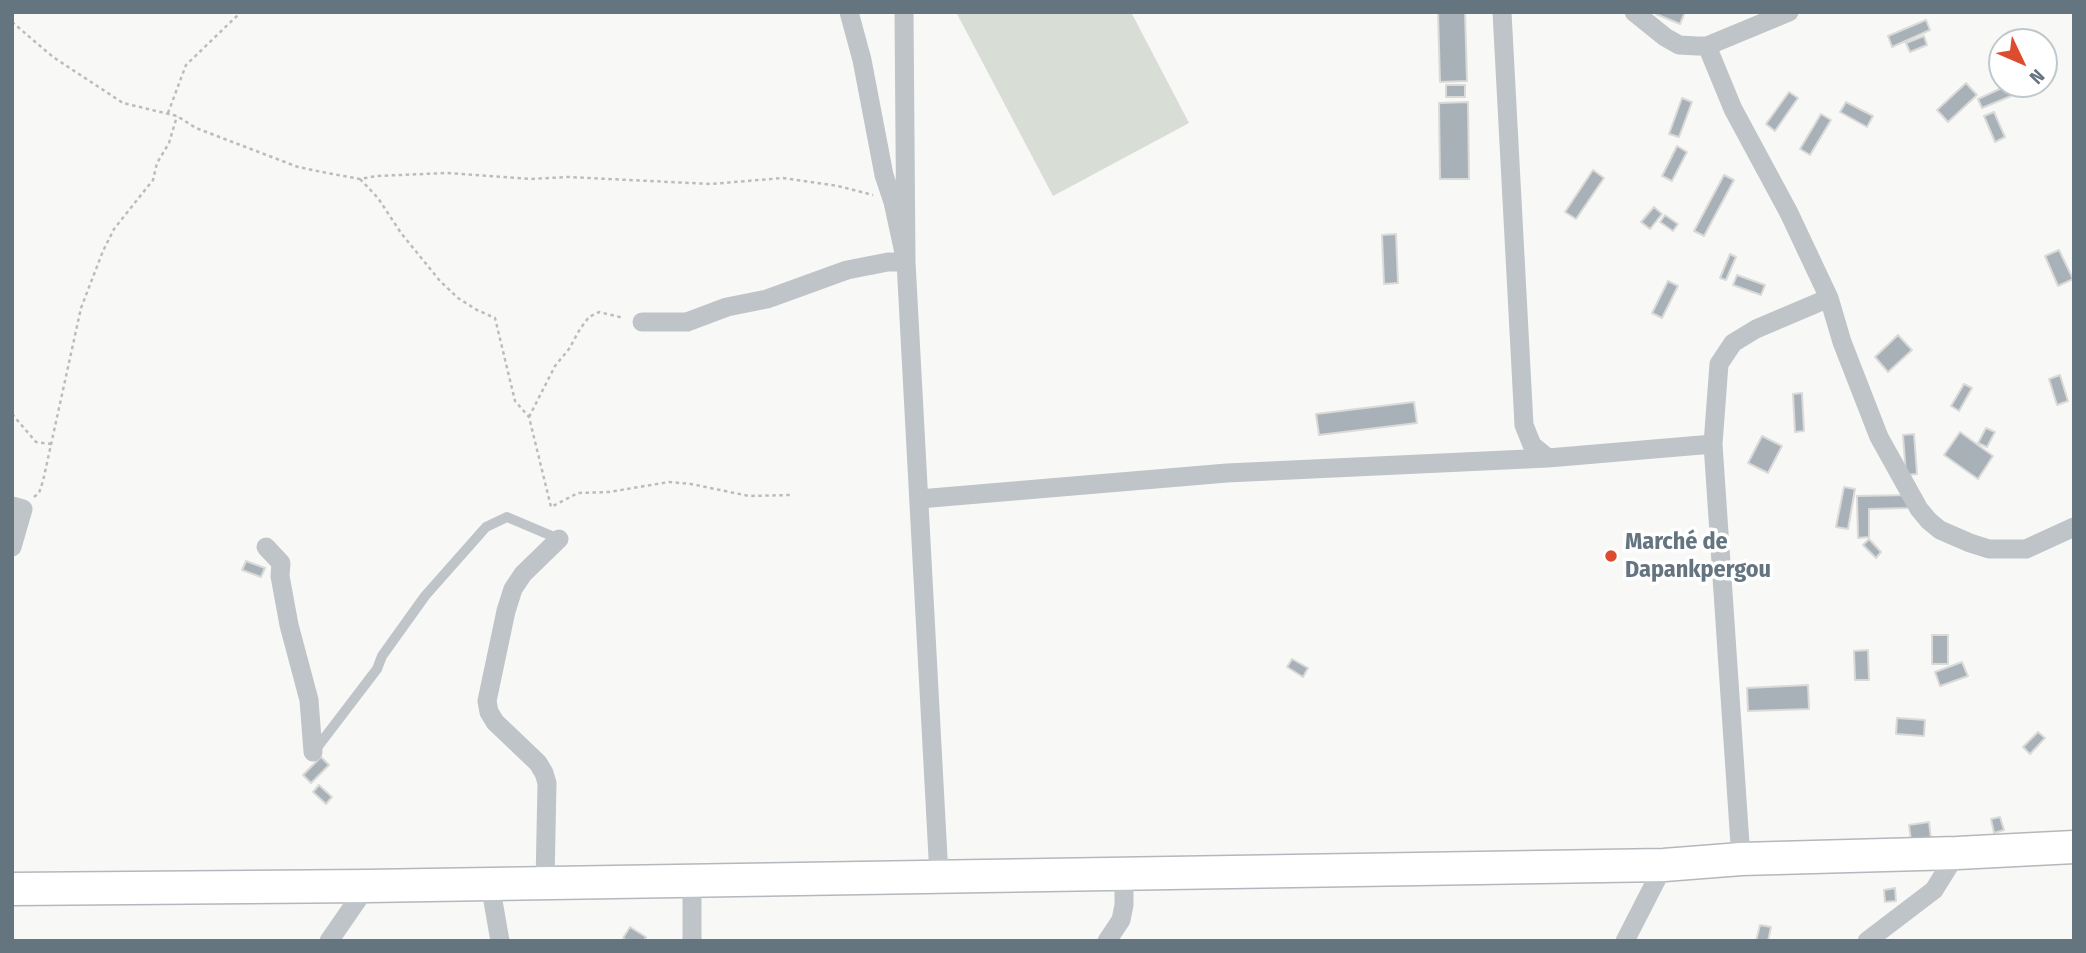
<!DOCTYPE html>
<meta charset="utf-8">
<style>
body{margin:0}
#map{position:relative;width:2086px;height:953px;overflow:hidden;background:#f8f8f6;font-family:"Fira Sans Condensed",sans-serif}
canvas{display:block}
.frame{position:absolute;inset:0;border:14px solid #647580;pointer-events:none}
.north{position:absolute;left:1988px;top:28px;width:70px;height:70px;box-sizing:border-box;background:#fff;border:2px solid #c1c8cc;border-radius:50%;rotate:134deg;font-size:19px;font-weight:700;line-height:28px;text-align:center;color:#647580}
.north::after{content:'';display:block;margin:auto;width:24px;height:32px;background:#de4c2f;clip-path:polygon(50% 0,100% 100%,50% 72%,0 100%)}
</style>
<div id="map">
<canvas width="2086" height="953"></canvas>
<div class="frame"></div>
<div class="north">N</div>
</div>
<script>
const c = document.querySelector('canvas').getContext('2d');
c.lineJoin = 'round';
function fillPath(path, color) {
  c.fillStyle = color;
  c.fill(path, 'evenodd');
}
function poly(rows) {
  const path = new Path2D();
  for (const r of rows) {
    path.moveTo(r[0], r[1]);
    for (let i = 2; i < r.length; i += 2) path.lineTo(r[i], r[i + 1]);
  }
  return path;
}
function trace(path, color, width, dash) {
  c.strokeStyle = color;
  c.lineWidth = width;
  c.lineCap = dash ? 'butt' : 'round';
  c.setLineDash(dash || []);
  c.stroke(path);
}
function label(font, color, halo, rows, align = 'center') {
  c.font = font + ' "Fira Sans Condensed",sans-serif';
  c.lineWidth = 7;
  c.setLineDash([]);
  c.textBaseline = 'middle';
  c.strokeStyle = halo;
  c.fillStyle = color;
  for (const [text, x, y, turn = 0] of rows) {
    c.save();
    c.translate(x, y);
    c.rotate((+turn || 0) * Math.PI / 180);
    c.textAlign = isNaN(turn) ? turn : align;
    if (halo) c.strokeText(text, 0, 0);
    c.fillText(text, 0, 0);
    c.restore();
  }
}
fillPath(poly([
 [956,12,1131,12,1189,123,1053,196]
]), '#d8ddd5');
const building = poly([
 [1438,12,1465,12,1467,81,1440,82,1438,12],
 [1656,12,1685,12,1680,24,1656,14,1656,12],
 [1926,20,1930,30,1892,47,1888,36,1926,20],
 [1924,36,1927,45,1910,52,1906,43,1924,36],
 [1966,83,1977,95,1948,122,1937,110,1966,83],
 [1446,85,1465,85,1465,97,1446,97,1446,85],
 [2006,86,2011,96,1982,108,1978,99,2006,86],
 [1789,92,1798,98,1775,131,1766,124,1789,92],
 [1682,98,1692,102,1679,137,1669,134,1682,98],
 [1468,102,1469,179,1440,179,1439,103,1468,102],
 [1846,102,1873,116,1867,127,1840,112,1846,102],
 [1994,112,2005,137,1995,142,1984,116,1994,112],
 [1821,114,1831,120,1810,155,1800,149,1821,114],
 [1677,146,1687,152,1672,181,1662,176,1677,146],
 [1593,170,1604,178,1576,219,1565,212,1593,170],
 [1724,175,1734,180,1704,236,1694,231,1724,175],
 [1654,207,1662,214,1650,229,1641,222,1654,207],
 [1665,215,1678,224,1673,231,1660,222,1665,215],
 [1396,234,1398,283,1384,284,1382,235,1396,234],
 [2059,250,2073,279,2058,286,2045,256,2059,250],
 [1730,254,1736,257,1726,280,1720,278,1730,254],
 [1737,275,1765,285,1761,295,1733,285,1737,275],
 [1668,281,1678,286,1662,318,1652,313,1668,281],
 [1898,335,1912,350,1888,372,1875,357,1898,335],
 [2060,375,2068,401,2057,405,2049,379,2060,375],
 [1964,384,1972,388,1959,411,1951,406,1964,384],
 [1802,393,1804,431,1795,432,1793,394,1802,393],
 [1414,402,1417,423,1319,435,1316,414,1414,402],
 [1986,428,1995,432,1987,447,1978,443,1986,428],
 [1960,432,1993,456,1978,479,1944,455,1960,432],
 [1914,434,1917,474,1906,475,1903,435,1914,434],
 [1762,436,1782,446,1768,473,1748,463,1762,436],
 [1844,487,1855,489,1848,529,1836,527,1844,487],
 [1909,495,1909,508,1869,509,1869,537,1858,538,1857,496,1909,495],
 [1869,539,1881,552,1876,558,1863,545,1869,539],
 [246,561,265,568,261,577,242,570,246,561],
 [1932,635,1948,635,1948,664,1932,664,1932,635],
 [1868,650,1869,680,1855,680,1854,651,1868,650],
 [1292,659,1308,668,1303,677,1287,667,1292,659],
 [1962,662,1968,676,1940,686,1935,672,1962,662],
 [1808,685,1809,709,1748,711,1747,688,1808,685],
 [1897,718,1925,720,1924,736,1896,734,1897,718],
 [2038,732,2045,738,2030,754,2023,747,2038,732],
 [321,757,329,765,311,783,303,775,321,757],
 [319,785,332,797,326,804,313,792,319,785],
 [2000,817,2004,830,1994,833,1991,819,2000,817],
 [1929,822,1931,839,1911,841,1909,825,1929,822],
 [1895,888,1896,901,1885,902,1884,890,1895,888],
 [1760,925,1771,927,1768,941,1756,941,1760,925],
 [630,927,646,937,644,941,627,941,623,938,630,927]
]);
fillPath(building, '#a8b1b7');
trace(building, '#dadad8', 2);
const primary = poly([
 [12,889,367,886,1664,865,1741,859,1957,853,2074,847]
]);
trace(primary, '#b3b8bc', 35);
trace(poly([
 [12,22,53,57,123,103,177,116,196,128,222,138,298,167,327,173,360,179,377,176,446,173,530,179,568,177,711,184,783,178,838,186,873,195],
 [168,113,186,65,241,12],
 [360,179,378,198,401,233,440,281,458,298,477,310,495,318,515,401,529,417,551,507,578,493,609,492,669,482,691,484,749,496,790,495],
 [12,414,36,442,51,444],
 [529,417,555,366,569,349,580,329,589,317,599,312,624,318],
 [34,497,39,493,43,481,81,308,103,251,114,229,153,180,157,163,169,143,177,116]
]), '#babdc0', 2.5, [3.5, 3.5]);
trace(poly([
 [316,749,377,669,382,656,425,596,486,527,507,517,559,539]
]), '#bfc4c8', 10);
trace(poly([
 [904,12,906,262,939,876],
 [1502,12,1524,425,1532,445,1548,458,1713,444,1719,364,1733,343,1756,329,1829,298],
 [1634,12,1665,37,1679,45,1697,46,1707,46,1789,12],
 [1707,46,1733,109,1789,213,1829,298,1842,342,1879,437,1919,509,1929,521,1940,530,1970,543,1989,549,2026,549,2074,527],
 [642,322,687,322,727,307,767,299,847,270,888,262,906,262,893,202,884,175,862,60,849,12],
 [1713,444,1741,859],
 [919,499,1227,473,1548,458],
 [12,506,23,509,12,547],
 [266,547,281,563,280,576,289,625,309,700,313,752],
 [545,883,547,783,544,773,538,763,495,722,489,712,487,701,506,611,513,589,523,574,559,539],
 [490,884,500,941],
 [329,941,367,886],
 [692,941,692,880],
 [1107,941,1121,920,1124,905,1124,873],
 [1625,941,1664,865],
 [1867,941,1934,890,1957,853]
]), '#bfc4c8', 19);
trace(primary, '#fff', 32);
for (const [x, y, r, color] of [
 [1611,556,7,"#de4c2f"]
]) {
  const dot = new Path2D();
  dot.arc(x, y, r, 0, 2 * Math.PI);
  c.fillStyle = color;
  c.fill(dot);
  trace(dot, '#fff', 2.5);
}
label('bold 24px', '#647580', '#fff', [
 ["Marché de",1625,542],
 ["Dapankpergou",1625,570]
], 'left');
</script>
